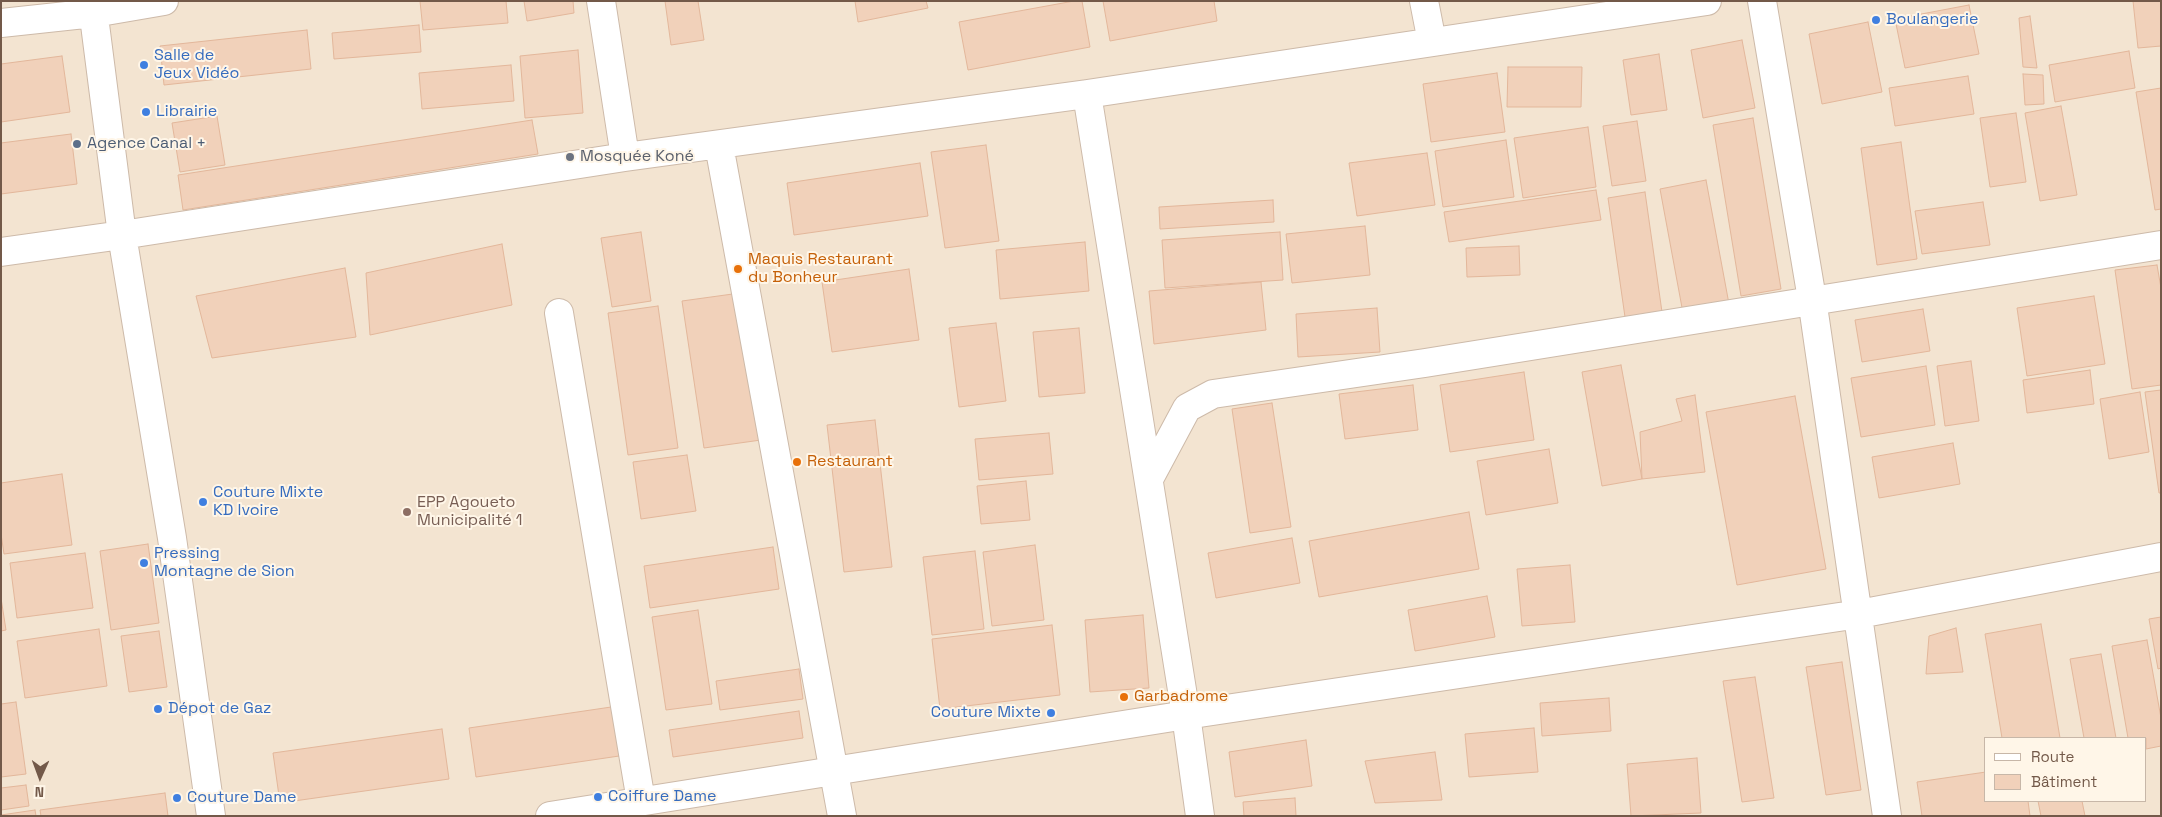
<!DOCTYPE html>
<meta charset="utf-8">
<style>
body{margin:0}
#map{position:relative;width:2162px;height:817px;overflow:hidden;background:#fcf2e2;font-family:"Space Grotesk",sans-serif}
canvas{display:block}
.frame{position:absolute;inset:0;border:2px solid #735949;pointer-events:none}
.legend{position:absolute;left:1984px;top:737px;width:162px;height:65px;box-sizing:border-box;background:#fff6e8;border:1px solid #c7b7a8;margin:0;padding:6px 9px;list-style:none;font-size:15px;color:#735949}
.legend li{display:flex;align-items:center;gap:10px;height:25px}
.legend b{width:25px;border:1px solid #c7b7a8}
.north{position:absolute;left:15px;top:752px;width:50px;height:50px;-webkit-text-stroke:4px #fff6e8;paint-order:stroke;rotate:182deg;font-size:14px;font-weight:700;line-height:20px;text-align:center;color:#735949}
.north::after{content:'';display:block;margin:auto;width:18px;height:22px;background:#735949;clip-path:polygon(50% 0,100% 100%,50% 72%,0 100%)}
</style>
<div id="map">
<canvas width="2162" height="817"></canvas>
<div class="frame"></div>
<ul class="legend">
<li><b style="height:6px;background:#fff"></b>Route</li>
<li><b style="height:14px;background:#f1d1ba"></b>Bâtiment</li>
</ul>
<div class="north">N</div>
</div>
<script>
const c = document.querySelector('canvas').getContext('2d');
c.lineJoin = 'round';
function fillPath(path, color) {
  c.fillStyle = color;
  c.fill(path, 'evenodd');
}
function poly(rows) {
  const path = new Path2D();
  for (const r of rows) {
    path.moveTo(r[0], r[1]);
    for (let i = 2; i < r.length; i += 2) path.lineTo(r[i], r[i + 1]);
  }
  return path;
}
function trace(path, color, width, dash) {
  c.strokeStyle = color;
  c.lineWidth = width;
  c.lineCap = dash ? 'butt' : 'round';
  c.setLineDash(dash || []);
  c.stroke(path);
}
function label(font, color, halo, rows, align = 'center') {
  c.font = font + ' "Space Grotesk",sans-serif';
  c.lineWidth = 4;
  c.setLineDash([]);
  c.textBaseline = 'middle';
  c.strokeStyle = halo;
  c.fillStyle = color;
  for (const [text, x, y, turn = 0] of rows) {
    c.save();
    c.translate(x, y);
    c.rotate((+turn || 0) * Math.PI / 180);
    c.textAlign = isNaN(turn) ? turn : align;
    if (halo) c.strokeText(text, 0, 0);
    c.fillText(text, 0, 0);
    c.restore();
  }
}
fillPath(poly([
 [1,1,2161,1,2161,816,1,816],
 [1986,738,2146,738,2146,801,1986,801]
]), '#f3e4d1');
const building = poly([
 [420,1,506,1,508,23,423,30,420,1],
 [524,1,573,1,574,13,527,21,524,1],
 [665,1,698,1,704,40,671,45,665,1],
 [855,1,926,1,928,8,858,22,855,1],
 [1074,1,1082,1,1090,47,968,70,959,22,1074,1],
 [1103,1,1214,1,1217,21,1110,41,1103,1],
 [2133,1,2161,1,2161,46,2138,48,2133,1],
 [1969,5,1979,54,1905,68,1895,19,1969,5],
 [2030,16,2037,68,2023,67,2019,18,2030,16],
 [1868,22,1882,92,1822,104,1809,34,1868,22],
 [419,25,421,52,334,59,332,33,419,25],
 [307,30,311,69,164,85,160,46,307,30],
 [1742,40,1755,108,1703,118,1691,50,1742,40],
 [578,50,583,113,525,118,520,56,578,50],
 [2129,51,2135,88,2055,102,2049,65,2129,51],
 [1659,54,1667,110,1631,115,1623,60,1659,54],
 [62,56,70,112,1,122,1,64,62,56],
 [511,65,514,101,422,109,419,73,511,65],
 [1508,67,1582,67,1581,107,1507,107,1508,67],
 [1497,73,1505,132,1431,142,1423,84,1497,73],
 [2023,74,2043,75,2044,104,2025,105,2023,74],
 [1968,76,1974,114,1895,126,1889,88,1968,76],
 [2161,88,2161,209,2155,210,2136,92,2161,88],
 [2061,106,2077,195,2040,201,2025,113,2061,106],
 [2016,113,2026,182,1990,187,1980,118,2016,113],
 [217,116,225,165,180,172,172,123,217,116],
 [1753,118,1781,289,1741,296,1713,125,1753,118],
 [532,120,538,154,183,210,178,175,532,120],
 [1637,121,1646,181,1612,186,1603,126,1637,121],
 [1588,127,1596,187,1523,198,1514,138,1588,127],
 [71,134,77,184,1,194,1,143,71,134],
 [1506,140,1514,197,1443,207,1435,151,1506,140],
 [1901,142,1917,259,1877,265,1861,148,1901,142],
 [986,145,999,241,945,248,931,152,986,145],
 [1427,153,1435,205,1357,216,1349,163,1427,153],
 [920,163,928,216,794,235,787,183,920,163],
 [1706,180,1729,304,1683,313,1660,189,1706,180],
 [1596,190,1601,220,1449,242,1444,212,1596,190],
 [1645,192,1662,312,1625,317,1608,198,1645,192],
 [1273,200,1274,222,1160,229,1159,207,1273,200],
 [1983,202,1990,245,1922,254,1915,211,1983,202],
 [1365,226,1370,275,1292,283,1286,234,1365,226],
 [641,232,651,301,612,307,601,238,641,232],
 [1280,232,1283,280,1165,288,1162,240,1280,232],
 [1085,242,1089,291,1000,299,996,250,1085,242],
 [502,244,512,305,370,335,366,273,502,244],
 [1519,246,1520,275,1467,277,1466,248,1519,246],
 [2157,265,2161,288,2161,385,2132,389,2115,270,2157,265],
 [345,268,356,337,212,358,196,296,345,268],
 [909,269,919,340,832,352,822,282,909,269],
 [1261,282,1266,330,1154,344,1149,291,1261,282],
 [740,293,761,440,704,448,682,301,740,293],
 [2094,296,2105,364,2027,376,2017,308,2094,296],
 [658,306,678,448,628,455,608,313,658,306],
 [1377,308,1380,352,1298,357,1296,314,1377,308],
 [1923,309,1930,351,1862,362,1855,320,1923,309],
 [996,323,1006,401,959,407,949,328,996,323],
 [1079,328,1085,393,1039,397,1033,332,1079,328],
 [1971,361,1979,421,1945,426,1937,366,1971,361],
 [1621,365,1642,479,1602,486,1582,372,1621,365],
 [1926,366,1935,425,1861,437,1851,378,1926,366],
 [2090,370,2094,404,2027,413,2023,380,2090,370],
 [1524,372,1534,440,1450,452,1440,385,1524,372],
 [1413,385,1418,430,1345,439,1339,394,1413,385],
 [2161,390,2161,493,2159,493,2145,392,2161,390],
 [2140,392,2149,452,2109,459,2100,399,2140,392],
 [1695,395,1705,472,1642,479,1640,432,1682,421,1676,399,1695,395],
 [1795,396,1826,569,1737,585,1706,412,1795,396],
 [1272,403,1291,527,1250,533,1232,409,1272,403],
 [875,420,892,567,844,572,827,425,875,420],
 [1049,433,1053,474,979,480,975,439,1049,433],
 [1953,443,1960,484,1879,498,1872,457,1953,443],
 [1549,449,1558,503,1486,515,1477,461,1549,449],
 [687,455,696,511,641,519,633,462,687,455],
 [62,474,72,545,4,554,1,534,1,483,62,474],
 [1026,481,1030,520,981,524,977,486,1026,481],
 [1469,512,1479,569,1319,597,1309,541,1469,512],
 [1292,538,1300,583,1216,598,1208,553,1292,538],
 [148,544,159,623,111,630,100,551,148,544],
 [1035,545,1044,620,992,626,983,552,1035,545],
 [773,547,779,589,650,608,644,566,773,547],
 [975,551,984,629,932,635,923,557,975,551],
 [85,553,93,608,17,618,10,563,85,553],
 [1570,565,1575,622,1522,626,1517,569,1570,565],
 [1487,596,1495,637,1415,651,1408,610,1487,596],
 [1,598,6,630,1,631,1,598],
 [698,610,712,704,666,710,652,617,698,610],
 [1143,615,1149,688,1090,692,1085,620,1143,615],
 [2161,617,2161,668,2158,669,2149,619,2161,617],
 [2041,624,2060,738,2002,738,1985,634,2041,624],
 [1052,625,1060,695,940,709,932,639,1052,625],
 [1956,628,1963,672,1926,674,1929,636,1956,628],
 [99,629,107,686,25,698,17,641,99,629],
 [159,631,167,687,129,692,121,636,159,631],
 [2147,640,2161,718,2161,746,2146,749,2146,738,2128,738,2112,646,2147,640],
 [2101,654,2116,738,2084,738,2070,659,2101,654],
 [1842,662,1861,790,1826,795,1806,667,1842,662],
 [799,669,803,699,720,710,716,681,799,669],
 [1755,677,1774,798,1742,802,1723,681,1755,677],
 [1609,698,1611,731,1542,736,1540,703,1609,698],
 [16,702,26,774,1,777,1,704,16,702],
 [618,706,626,755,476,777,469,728,618,706],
 [799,711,803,738,673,757,669,730,799,711],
 [1534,728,1538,772,1469,777,1465,734,1534,728],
 [442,729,449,779,280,803,273,753,442,729],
 [1306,740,1312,786,1235,797,1229,752,1306,740],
 [1435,752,1442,800,1375,803,1365,761,1435,752],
 [1697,758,1701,813,1631,816,1627,764,1697,758],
 [1986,772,1986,801,2028,801,2030,816,1922,816,1917,782,1986,772],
 [26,785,29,806,1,810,1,788,26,785],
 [165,793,168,816,41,816,40,810,165,793],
 [1295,798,1296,816,1244,816,1243,802,1295,798],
 [2038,801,2082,801,2085,816,2041,816,2038,801],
 [35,810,36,816,1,816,1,815,35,810]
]);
fillPath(building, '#f1d1ba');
trace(building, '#e3b79b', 1);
const minor = poly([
 [92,1,122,235,172,538,211,816],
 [601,1,625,157],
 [1424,1,1432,42],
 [1762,1,1812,299,1887,816],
 [1,23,94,13,164,1],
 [1087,94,1186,715,1200,816],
 [719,145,842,816],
 [1,252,122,235,625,157,1087,94,1707,1],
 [559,313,641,801],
 [1149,479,1187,408,1213,394,1425,363,2161,245],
 [550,816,1186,715,1859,614,2161,557]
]);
trace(minor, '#cdbaa9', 30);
trace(minor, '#fff', 28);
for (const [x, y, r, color] of [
 [1876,20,5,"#3f7fe0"],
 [144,65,5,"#3f7fe0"],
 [146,112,5,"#3f7fe0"],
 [77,144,5,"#5c6f8a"],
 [570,157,5,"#6b7280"],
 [738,269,5,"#e8710a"],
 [797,462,5,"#e8710a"],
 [203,502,5,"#3f7fe0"],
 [407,512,5,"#8d6e63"],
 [144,563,5,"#3f7fe0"],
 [1124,697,5,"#e8710a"],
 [158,709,5,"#3f7fe0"],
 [1051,713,5,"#3f7fe0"],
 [598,797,5,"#3f7fe0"],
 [177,798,5,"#3f7fe0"]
]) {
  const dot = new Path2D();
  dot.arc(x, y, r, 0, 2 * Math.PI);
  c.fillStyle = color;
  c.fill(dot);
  trace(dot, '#fff6e8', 2);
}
label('16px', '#366cbe', '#fff6e8', [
 ["Boulangerie",1886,20],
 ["Salle de",154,56],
 ["Jeux Vidéo",154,74],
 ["Librairie",156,112],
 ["Couture Mixte",213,493],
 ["KD Ivoire",213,511],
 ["Pressing",154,554],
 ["Montagne de Sion",154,572],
 ["Dépot de Gaz",168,709],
 ["Couture Mixte",1041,713,"right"],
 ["Coiffure Dame",608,797],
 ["Couture Dame",187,798]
], 'left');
label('16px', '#4e5e75', '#fff6e8', [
 ["Agence Canal +",87,144]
], 'left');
label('16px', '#5b616d', '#fff6e8', [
 ["Mosquée Koné",580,157]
], 'left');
label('16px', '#c56008', '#fff6e8', [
 ["Maquis Restaurant",748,260],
 ["du Bonheur",748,278],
 ["Restaurant",807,462],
 ["Garbadrome",1134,697]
], 'left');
label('16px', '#785e54', '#fff6e8', [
 ["EPP Agoueto",417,503],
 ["Municipalité 1",417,521]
], 'left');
</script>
